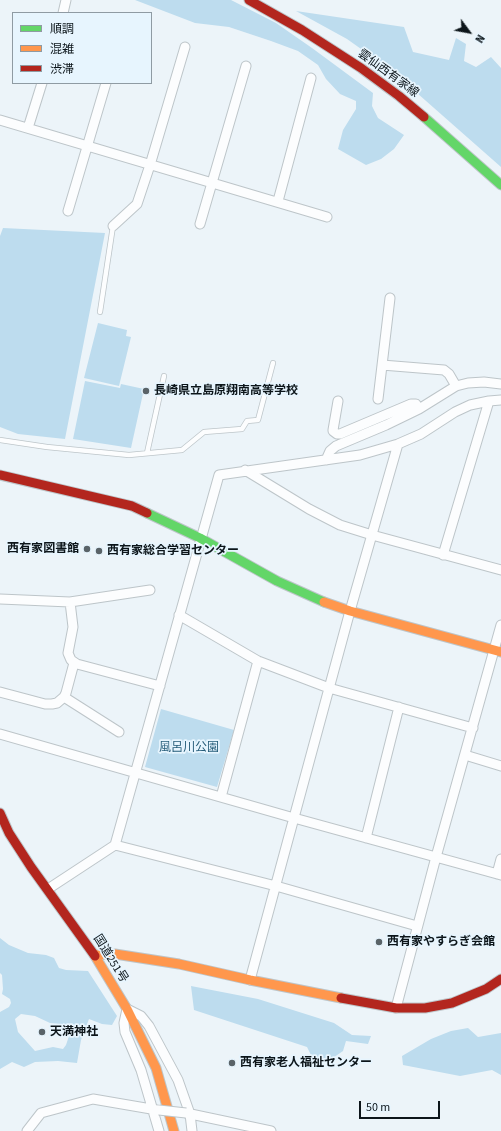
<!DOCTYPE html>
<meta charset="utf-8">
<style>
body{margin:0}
#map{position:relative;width:501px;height:1131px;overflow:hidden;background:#ecf4f9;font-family:"Source Sans 3","Noto Sans JP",sans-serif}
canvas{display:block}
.legend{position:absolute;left:12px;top:12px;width:140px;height:72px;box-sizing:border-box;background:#e7f5fe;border:1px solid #8f9ba3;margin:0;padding:5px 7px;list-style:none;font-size:12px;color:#0c151a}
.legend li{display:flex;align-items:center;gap:8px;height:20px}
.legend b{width:20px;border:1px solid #8f9ba3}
.north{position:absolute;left:449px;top:12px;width:40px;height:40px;-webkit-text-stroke:3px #e7f5fe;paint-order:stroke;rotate:122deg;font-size:11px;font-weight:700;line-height:16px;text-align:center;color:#0c151a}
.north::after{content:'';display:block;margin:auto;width:14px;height:18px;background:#0c151a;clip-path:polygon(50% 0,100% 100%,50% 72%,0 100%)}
.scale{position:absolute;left:359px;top:1101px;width:81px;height:18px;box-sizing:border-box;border:2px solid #0c151a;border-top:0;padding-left:5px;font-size:12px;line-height:14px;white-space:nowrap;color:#0c151a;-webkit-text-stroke:3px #e7f5fe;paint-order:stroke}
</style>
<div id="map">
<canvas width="501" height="1131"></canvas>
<ul class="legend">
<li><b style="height:5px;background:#63d668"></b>順調</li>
<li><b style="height:5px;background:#ff974d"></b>混雑</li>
<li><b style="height:5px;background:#b3261e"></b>渋滞</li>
</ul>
<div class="north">N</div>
<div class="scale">50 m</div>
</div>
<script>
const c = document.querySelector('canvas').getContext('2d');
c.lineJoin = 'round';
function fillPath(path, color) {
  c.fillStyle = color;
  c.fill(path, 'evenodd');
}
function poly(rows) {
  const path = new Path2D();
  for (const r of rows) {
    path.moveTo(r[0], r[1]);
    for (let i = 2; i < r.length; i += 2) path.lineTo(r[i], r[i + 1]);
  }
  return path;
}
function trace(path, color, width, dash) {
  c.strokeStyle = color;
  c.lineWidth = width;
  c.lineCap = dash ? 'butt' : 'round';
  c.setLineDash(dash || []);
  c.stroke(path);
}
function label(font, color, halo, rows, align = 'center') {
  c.font = font + ' "Source Sans 3","Noto Sans JP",sans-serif';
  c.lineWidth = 3.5;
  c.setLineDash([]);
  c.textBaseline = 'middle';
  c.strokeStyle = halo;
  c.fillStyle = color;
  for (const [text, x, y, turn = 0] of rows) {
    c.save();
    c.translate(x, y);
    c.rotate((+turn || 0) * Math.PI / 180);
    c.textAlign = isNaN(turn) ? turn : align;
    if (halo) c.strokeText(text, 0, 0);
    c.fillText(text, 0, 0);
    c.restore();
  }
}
fillPath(poly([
 [135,0,231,0,276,23,312,48,373,93,372,106,378,118,404,135,394,149,381,159,366,165,338,149,343,130,356,109,356,101,340,94,326,79,318,65,298,51,271,41,229,27,195,23],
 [296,11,404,27,413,52,449,60,456,38,466,44,464,61,476,67,491,57,501,68,501,167,392,71,347,39],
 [3,228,105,233,65,439,18,434,0,427,0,236],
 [98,323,127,330,126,336,131,337,119,386,84,378],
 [85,381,120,388,121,384,144,389,131,448,73,439],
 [161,709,234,730,217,787,145,767],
 [0,938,9,945,28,953,46,955,54,958,59,968,66,970,88,971,117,1016,112,1025,102,1024,89,1019,81,1040,77,1063,58,1061,35,1062,24,1067,12,1062,0,1069,0,1012,9,1007,11,1003,10,999,2,994,3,989,2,975,0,973],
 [21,1014,35,1016,50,1023,59,1024,70,1033,66,1045,63,1049,53,1047,35,1051,18,1032,15,1019],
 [191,986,258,999,334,1023,352,1035,371,1036,368,1044,346,1041,343,1051,327,1062,312,1057,307,1047,194,1010],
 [468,1028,478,1037,501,1033,501,1075,492,1070,460,1076,403,1065,402,1056,431,1039,451,1031]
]), '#bddcee');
const lane = poly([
 [100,312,113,226],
 [0,440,47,447,129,455,182,450,204,432,242,429,247,421,258,420,273,363],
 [147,453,164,376]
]);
const street = poly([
 [63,13,66,0],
 [0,120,327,217],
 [28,128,42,83],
 [278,201,311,78],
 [68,211,106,83],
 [200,224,246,66],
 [113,226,137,204,150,165,185,47],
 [382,365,444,370,449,374,456,386],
 [378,399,390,298],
 [338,401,333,430,333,431,337,434,340,434,411,404,416,404,419,409],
 [326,460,330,451,336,446,386,425,419,409,456,386,468,383,484,382,501,384],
 [245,470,309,509,340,525,372,535,501,570],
 [443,555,489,401],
 [0,599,70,602,150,590],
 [70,602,73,627,68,653,71,660,77,664,160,686],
 [179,615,258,661,329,688,473,728],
 [0,692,45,704,52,704,57,703,64,697,66,693,74,663],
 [64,697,119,732],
 [0,734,294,818,501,875],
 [465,755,501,766],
 [221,797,258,661],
 [366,838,399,707],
 [115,845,276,886,417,926],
 [497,874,501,859],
 [48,889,115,845,219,475,360,455,398,444,421,434,455,412,470,405,489,401,501,400],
 [250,980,350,611,398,444],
 [396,1008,436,857,501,625],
 [186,1113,271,1131],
 [27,1131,41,1113,93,1099,157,1110],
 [159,1131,141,1070,125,1032,124,1023,127,1009,141,1016,149,1026,178,1080,190,1114,192,1131]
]);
const fast = poly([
 [424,117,501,185],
 [147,513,200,538,277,581,324,602]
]);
const slow = poly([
 [324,602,350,611,501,652],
 [95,955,115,954,179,964,250,980,341,998],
 [95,956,127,1009,156,1068,174,1131]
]);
const jam = poly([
 [249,0,302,30,361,68,399,96,424,117],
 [0,475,132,506,147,513],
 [0,813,9,833,31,867,95,956],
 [341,998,396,1008,425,1008,452,1003,486,989,501,979]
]);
trace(lane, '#bdc5c9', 6);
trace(street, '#bdc5c9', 11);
trace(fast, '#bdc5c9', 11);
trace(slow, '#bdc5c9', 11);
trace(jam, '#bdc5c9', 11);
trace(lane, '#fcfdfe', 4.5);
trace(street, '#fcfdfe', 9);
trace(fast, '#63d668', 9);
trace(slow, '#ff974d', 9);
trace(jam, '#b3261e', 9);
const streetBridge = poly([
 [159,1110,186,1113]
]);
trace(streetBridge, '#bdc5c9', 11, []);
trace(streetBridge, '#fcfdfe', 9);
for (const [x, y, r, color] of [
 [146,391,4,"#5a6368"],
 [87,549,4,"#5a6368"],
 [99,551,4,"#5a6368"],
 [379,942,4,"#5a6368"],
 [42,1032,4,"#5a6368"],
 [232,1063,4,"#5a6368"]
]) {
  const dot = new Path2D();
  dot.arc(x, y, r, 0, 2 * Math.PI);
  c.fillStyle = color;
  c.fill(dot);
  trace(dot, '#e7f5fe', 1.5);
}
label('12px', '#0c151a', '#e7f5fe', [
 ["雲仙西有家線",388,74,36],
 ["国道251号",110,959,58]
]);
label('bold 12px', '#0c151a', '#e7f5fe', [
 ["長崎県立島原翔南高等学校",154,391],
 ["西有家図書館",79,549,"right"],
 ["西有家総合学習センター",107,551],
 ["西有家やすらぎ会館",387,942],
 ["天満神社",50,1032],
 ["西有家老人福祉センター",240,1063]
], 'left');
label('12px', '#255c79', '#e7f5fe', [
 ["風呂川公園",189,748]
]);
</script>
